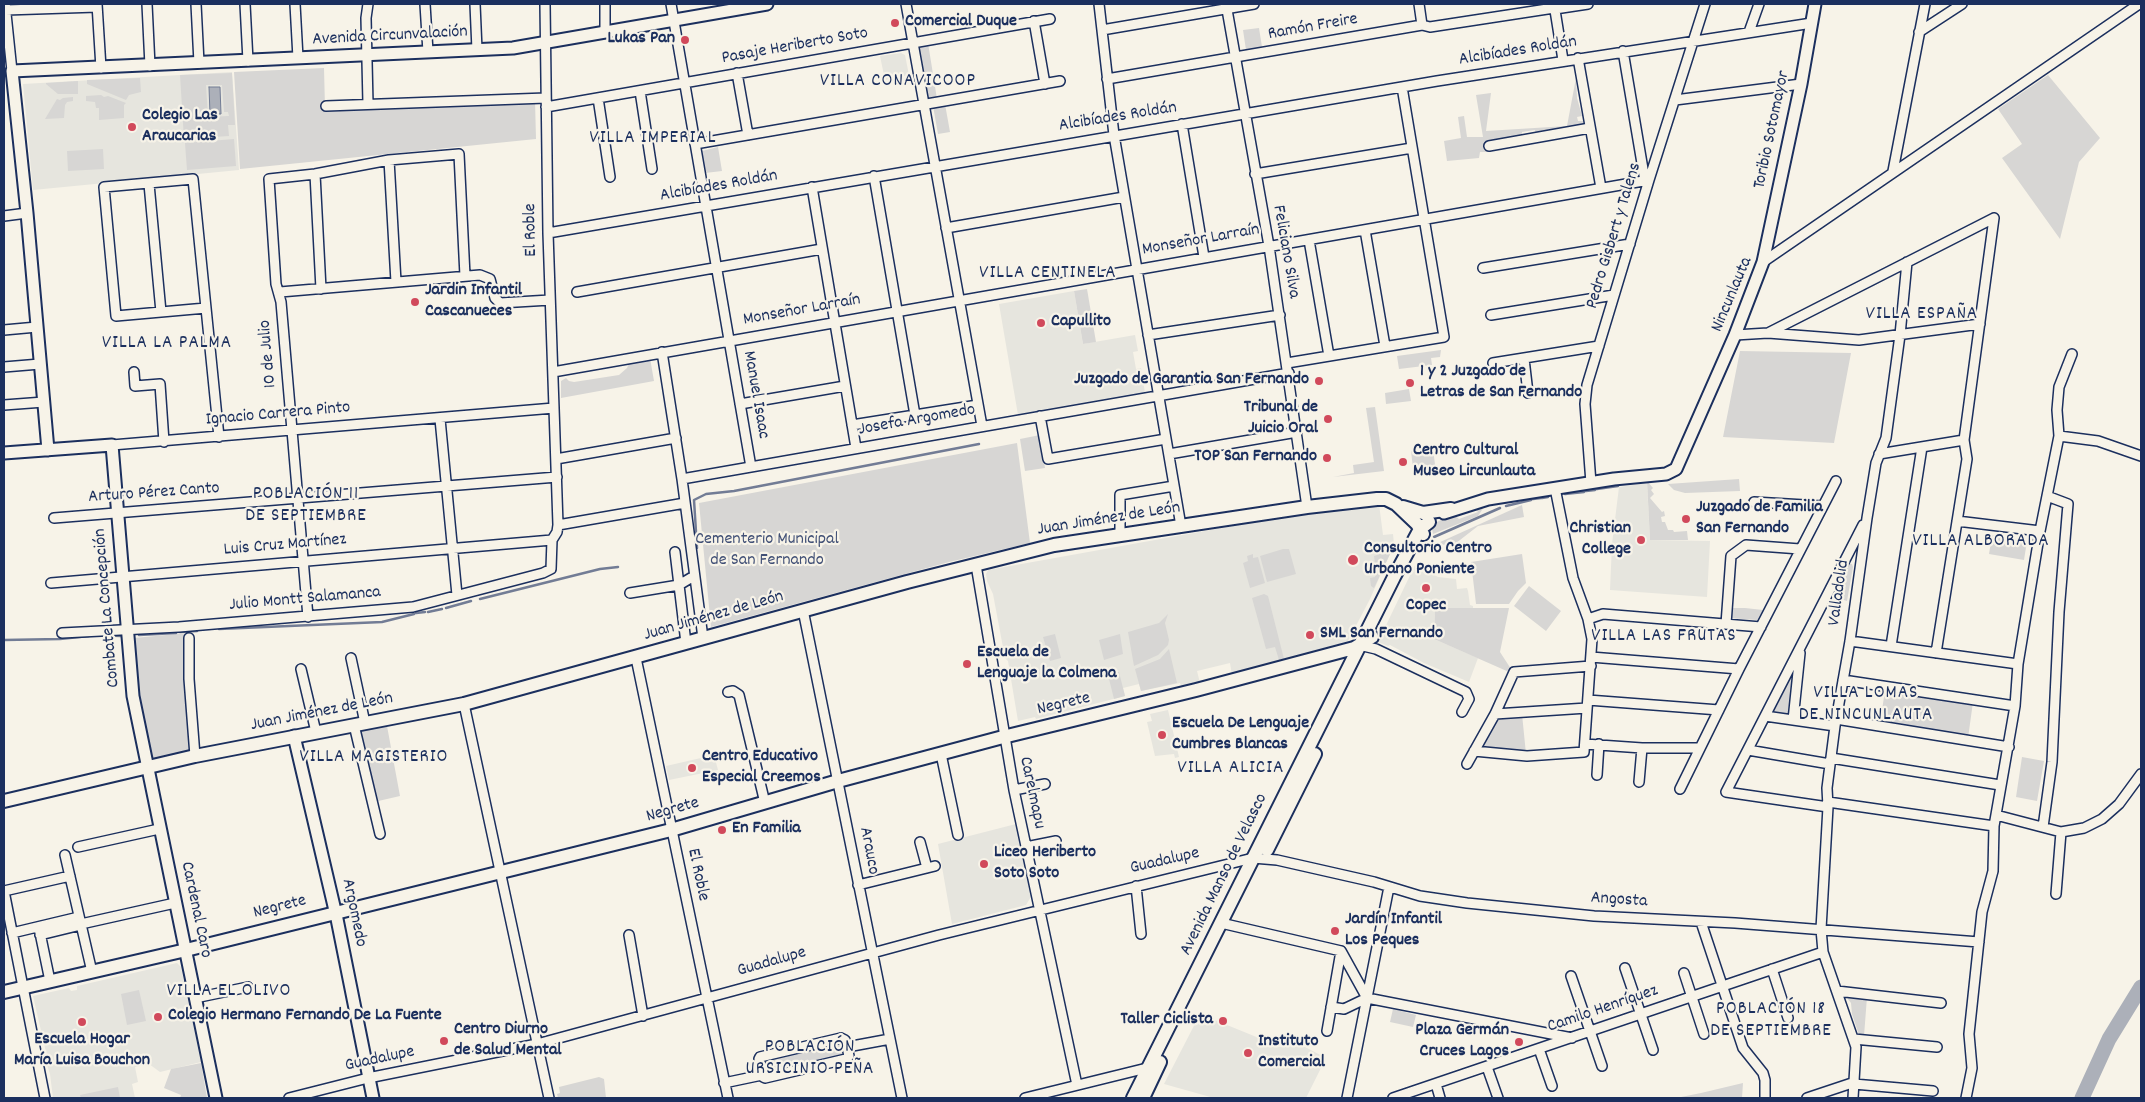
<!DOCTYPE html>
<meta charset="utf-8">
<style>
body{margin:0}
#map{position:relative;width:2145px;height:1102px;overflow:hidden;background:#f7f3e8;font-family:Dekko,sans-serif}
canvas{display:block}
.frame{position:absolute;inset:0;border:5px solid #1b2f5e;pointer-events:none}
</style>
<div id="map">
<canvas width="2145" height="1102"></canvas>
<div class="frame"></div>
</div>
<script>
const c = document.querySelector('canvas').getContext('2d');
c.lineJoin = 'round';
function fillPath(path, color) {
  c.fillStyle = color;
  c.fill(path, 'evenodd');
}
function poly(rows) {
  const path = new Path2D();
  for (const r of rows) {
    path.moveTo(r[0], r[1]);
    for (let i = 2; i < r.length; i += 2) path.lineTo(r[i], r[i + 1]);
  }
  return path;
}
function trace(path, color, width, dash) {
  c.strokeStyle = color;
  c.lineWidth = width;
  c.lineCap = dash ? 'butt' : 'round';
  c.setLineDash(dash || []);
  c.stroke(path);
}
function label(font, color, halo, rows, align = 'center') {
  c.font = font + ' Dekko,sans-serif';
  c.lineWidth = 4.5;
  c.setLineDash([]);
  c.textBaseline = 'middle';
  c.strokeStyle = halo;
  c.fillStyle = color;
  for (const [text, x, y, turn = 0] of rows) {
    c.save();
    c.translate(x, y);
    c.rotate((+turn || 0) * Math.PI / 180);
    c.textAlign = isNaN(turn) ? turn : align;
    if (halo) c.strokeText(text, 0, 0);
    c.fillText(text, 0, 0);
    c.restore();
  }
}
fillPath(poly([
 [901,53,905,55,909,75,885,80,880,56],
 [232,72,239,170,33,190,23,84],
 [1074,291,1083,344,1135,335,1138,351,1133,352,1136,369,1141,368,1145,393,1018,415,999,304],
 [1647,483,1650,540,1710,541,1707,597,1610,590,1612,544,1619,487],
 [1379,504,1383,535,1393,534,1394,544,1370,599,1348,641,1232,675,1230,663,1197,671,1200,683,1182,688,1180,683,1141,691,1139,684,1123,688,1125,696,1036,719,1035,717,1018,721,1008,661,1005,658,993,594,987,581,986,574,988,570,1294,515],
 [1415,565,1419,569,1422,568,1438,577,1456,579,1457,589,1467,588,1468,591,1470,605,1473,606,1473,608,1435,608,1434,639,1478,658,1469,682,1424,663,1390,645,1388,646,1378,642],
 [1168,710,1179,757,1175,758,1174,754,1155,756,1147,722,1152,721,1150,714],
 [714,755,718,770,669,780,666,766],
 [1016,824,1032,895,1026,905,952,924,938,844],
 [177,963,181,967,201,1062,160,1072,149,1064,135,1067,138,1082,132,1084,135,1098,53,1098,50,1074,46,1062,48,1061,33,996,69,988,71,991,77,990,77,986],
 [1200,1014,1281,1047,1286,1037,1326,1058,1306,1098,1214,1098,1164,1084]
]), '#e6e5de');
fillPath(poly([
 [1259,28,1262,47,1246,50,1243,30],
 [928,43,937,99,931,100,926,98,917,49,921,45],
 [324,68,325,108,535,100,536,139,240,169,234,72],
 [232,73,235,125,228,125,229,136,184,139,180,75],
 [206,85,222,85,224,112,228,112,229,116,208,117],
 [2048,75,2100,138,2079,162,2060,239,2002,158,2022,144,1998,109],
 [140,78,141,92,129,95,126,100,87,84,87,80],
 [1576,78,1577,98,1582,116,1577,117,1578,121,1583,121,1584,126,1536,136,1535,130,1522,132,1522,138,1487,145,1488,152,1480,152,1479,158,1447,161,1444,141,1461,138,1458,117,1464,116,1467,137,1483,137,1476,95,1491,93,1486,131,1567,126],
 [78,81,78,94,58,94,46,84,46,83],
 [101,95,104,97,108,96,126,103,124,105,124,118,99,120,99,108,96,108,95,102,86,101,86,96],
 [73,97,73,101,67,102,65,105,64,118,45,119,57,99,60,100,63,98],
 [945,104,950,132,938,134,933,106],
 [234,139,236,166,187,170,185,143],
 [718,147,722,171,705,173,702,151],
 [103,149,104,169,68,171,67,151],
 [1087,289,1096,342,1083,344,1074,291],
 [1441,350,1440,357,1431,358,1432,365,1399,369,1397,356],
 [1740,351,1851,353,1834,443,1723,437],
 [650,358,654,381,561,398,561,381,566,378,569,381,574,382,619,375,627,368,630,361],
 [1409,389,1411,401,1386,404,1385,393],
 [1375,407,1384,471,1333,477,1354,473,1353,465,1374,462,1366,408],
 [1040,435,1045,468,1025,471,1020,439],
 [1017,443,1030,543,949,562,711,627,699,503],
 [1433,448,1436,473,1414,476,1411,451],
 [1739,479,1740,491,1685,493,1674,490,1668,484],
 [1647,481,1653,488,1651,490,1654,494,1650,498,1662,512,1664,511,1665,516,1661,517,1662,522,1665,522,1668,530,1673,530,1674,532,1687,531,1688,540,1650,540],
 [1486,504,1478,516,1433,534,1432,529,1437,522,1453,514,1459,519,1478,512,1474,507],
 [1522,505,1524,517,1478,526,1451,547,1438,543],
 [1992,535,2027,541,2024,560,1989,554],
 [1283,549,1289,549,1296,574,1267,582,1260,556],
 [1392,550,1374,588,1371,586,1370,578,1375,577,1376,571,1374,556,1377,555,1376,552],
 [1253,554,1253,558,1258,557,1265,583,1250,588,1243,563,1248,561,1247,556],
 [1522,554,1526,583,1518,591,1509,604,1476,604,1471,562],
 [1848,563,1852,564,1853,567,1847,601,1831,596],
 [1529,586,1561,611,1546,631,1514,606],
 [1264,594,1268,596,1284,659,1279,660,1275,647,1266,649,1252,598],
 [1435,608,1509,608,1500,652,1511,669,1509,672,1434,639],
 [1730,608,1745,608,1763,610,1757,620,1729,618],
 [1168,614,1165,623,1169,640,1168,645,1158,655,1134,666,1128,632,1159,623],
 [188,633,186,642,191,751,153,760,149,757,138,687,134,638],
 [1055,634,1061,658,1050,661,1043,637],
 [1120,634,1123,654,1104,660,1099,640],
 [1169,649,1177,683,1141,691,1135,669,1160,659],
 [1119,672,1125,696,1114,699,1108,675],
 [1791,677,1794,678,1790,713,1787,715,1774,713,1772,711],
 [1885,690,1973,702,1968,738,1880,724],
 [1522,714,1526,754,1483,751,1479,744,1495,718],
 [387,726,400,796,374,802,358,732],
 [2022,757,2044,761,2037,801,2016,797],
 [139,990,146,1021,127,1025,121,994],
 [1851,997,1867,997,1864,1036,1859,1035,1852,1014,1851,1003,1847,998],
 [1393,1009,1416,1015,1413,1027,1390,1022],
 [842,1041,846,1055,766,1074,763,1061,764,1060],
 [201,1063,207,1098,180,1098,181,1095,164,1088,171,1069],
 [599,1077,604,1079,606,1098,558,1098,557,1094,560,1093,559,1087],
 [1743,1083,1742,1098,1676,1098,1701,1093],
 [118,1087,120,1098,81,1098,80,1095]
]), '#d7d6d4');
const water = poly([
 [209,87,220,87,221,114,210,114,209,87]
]);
fillPath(water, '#acb0b9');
trace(water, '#727c95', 1);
trace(poly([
 [1597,489,1618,486],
 [1586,491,1595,490],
 [1565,494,1584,492],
 [1542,498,1548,497],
 [1533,499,1541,498],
 [1506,506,1531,500],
 [1434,537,1500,508],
 [697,548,694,500,706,494,734,491,979,444],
 [480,599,600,569,618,567],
 [446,608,471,601],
 [428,612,442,609],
 [416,613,425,612],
 [219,629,382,622,414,614],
 [180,632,197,631],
 [95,635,121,636],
 [139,635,176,633],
 [4,640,60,639,89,636]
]), '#727c95', 2.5);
trace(poly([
 [2082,1098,2109,1039,2141,987]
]), '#acb0b9', 15);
const minor = poly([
 [5,4,12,71],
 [97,4,101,68],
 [147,4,150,66],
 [196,4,199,63],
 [245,4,248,61],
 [295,4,298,58],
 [368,4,366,18,368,104],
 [425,4,428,52],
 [475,4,477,50],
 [605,4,605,31],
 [671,4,751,467],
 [906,4,982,426],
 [1099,4,1114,135,1181,526],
 [1226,4,1269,246,1307,507],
 [1419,4,1422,25],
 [1554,4,1563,60],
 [1555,9,1588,4],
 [6,10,97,7],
 [1034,21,1045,84],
 [1102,30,1254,4],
 [1749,32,1759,4],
 [1919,32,1962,4],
 [1623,51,1645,181],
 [1578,58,1601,188],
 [737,73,748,135],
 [1107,79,1422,25,1430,27,1554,8],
 [640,91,652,169],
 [598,98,610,177],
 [1675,100,1801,84],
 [326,106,546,98],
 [546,107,1050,19],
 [1182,124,1204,257],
 [695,144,1060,81],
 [1489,146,1590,128],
 [389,160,396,282],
 [1893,171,1925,4],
 [315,174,321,289],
 [1255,174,1412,148],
 [874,176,915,415],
 [149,184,161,312],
 [812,187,856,448],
 [4,216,27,213],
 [946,228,1124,197],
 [1365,230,1385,346],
 [548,233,1437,81,1812,23],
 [1309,240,1329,356],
 [1763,262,2139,4],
 [1483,268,1630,244],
 [280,292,480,275,490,279,495,298,500,303,550,300],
 [577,292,822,249],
 [206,308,116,316,104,187,193,179,219,437],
 [1491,315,1614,295],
 [4,330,37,327],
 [1768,333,1994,218],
 [1148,335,1280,315],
 [1735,335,1768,333,1859,340,1980,324],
 [662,352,682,479,703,638],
 [1524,359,1528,393],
 [1287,363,1444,337,1402,87],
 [1493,363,1599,346],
 [4,367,40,364],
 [134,372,135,386,160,384,164,442],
 [553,372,1649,180],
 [740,404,845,386],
 [4,405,44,402],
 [1040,416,1048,459,1166,439],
 [440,419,457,595],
 [852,425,978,405],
 [2059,436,2098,441,2141,456],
 [112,445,554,408],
 [1169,454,1297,432],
 [1879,454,1964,440],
 [556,459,676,438],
 [682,479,1289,373],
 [1591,483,1585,404,1587,385,1649,180,1705,4],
 [1754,502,1822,506],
 [54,518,557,477],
 [1957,521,2040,531],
 [558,525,685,503],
 [1120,534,1120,495,1174,486],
 [675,552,686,643],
 [976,565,1014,790,1077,1085],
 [51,583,552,540],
 [630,593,679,585,694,576],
 [803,610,902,1098],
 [308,617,281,302,276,284,269,179,315,174,389,160,459,154,465,276],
 [1588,619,1603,614,1761,627],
 [1726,624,1731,556,1746,545,1800,549],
 [62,633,179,627,413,607,543,573,551,569,552,540,557,532,558,525,548,233,545,4],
 [189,638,189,679,195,756],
 [1850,641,2018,664],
 [1359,645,1376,649,1466,692,1469,699,1462,712],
 [1891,646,1922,447],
 [1936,653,1967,459,1964,440,1994,218],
 [1591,657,1739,669],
 [351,658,365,723],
 [636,658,728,1098],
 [301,669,316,732],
 [1843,680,2015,706],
 [728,692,733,691,739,695,765,803],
 [1588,700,1719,710],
 [464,704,549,1098],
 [1495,714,1587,708],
 [1765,716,1835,726],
 [1836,719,2009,747],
 [1793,720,1800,653],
 [354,725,380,834],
 [1585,744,1642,748,1700,748],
 [1748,750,1830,764],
 [1474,751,1527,756,1584,752,1592,639,1588,619,1573,578,1555,488],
 [941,754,958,835],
 [1831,758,2000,785],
 [1467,764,1495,714,1514,672,1591,666],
 [1597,775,1599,744],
 [1639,782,1642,748],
 [1680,789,1739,669,1836,481],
 [1014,790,1045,784],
 [1828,802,1994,826],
 [1828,807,1726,792,1863,525],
 [1996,815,2061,832,2084,828,2102,819,2119,804,2141,774],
 [2043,827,2052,762,2059,612,2068,504,2047,496],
 [920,842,927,868],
 [78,847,159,829],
 [1026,847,1056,841],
 [65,855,92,972],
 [858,885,935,866],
 [1136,886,1141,934],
 [4,891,45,1098],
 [4,891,70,876],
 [2056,894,2061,832],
 [1701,922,1743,1048,1763,1073,1765,1080,1765,1098],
 [1221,923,1341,951,1367,998,1572,1038],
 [81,924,175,903],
 [39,928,50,981],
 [12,933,79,917],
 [40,935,81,925],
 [629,935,643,1016],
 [1625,968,1653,1050],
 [1772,969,1788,1018],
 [1684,973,1704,1034],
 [1571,976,1602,1066],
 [1837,991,1941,1003],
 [195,998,248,987],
 [1331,1007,1344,1009,1367,998],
 [1327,1031,1341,951],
 [841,1038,845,1040,847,1047,849,1056,846,1059,765,1078,763,1077,759,1059,760,1057,841,1038],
 [1854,1039,1937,1047],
 [847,1047,890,1039],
 [1539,1049,1552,1086],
 [1487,1067,1498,1098],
 [724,1083,762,1075],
 [1436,1084,1440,1098],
 [1854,1084,1933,1091],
 [289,1098,368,1078,537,1044,939,935,1253,858,1277,860,1374,882,1420,896,1467,903,1594,916,1735,923,1979,942],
 [1025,1098,1151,1067],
 [1347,1098,1389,887],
 [1393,1098,1823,952],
 [1807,1098,1855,1082],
 [1853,1098,1856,1047,1823,952,1821,929,1828,807,1827,788,1835,726,1850,641,1867,518,1876,463,1886,438,1900,335,1907,262],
 [1966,1098,1972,1068,1969,1034,1982,912,1993,871,1994,826,2015,706,2018,664,2040,531,2059,436,2057,410,2059,387,2072,354]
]);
const tertiary = poly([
 [48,450,27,213,12,71,513,48,767,4],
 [4,453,112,445,133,696,216,1098],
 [1444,513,1488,499,1614,479,1666,474,1676,469,1735,335,1763,262,1801,84,1815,4],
 [294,736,337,919,373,1098]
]);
const secondary = poly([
 [1403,507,1423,513,1451,509],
 [4,801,195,756,464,704,907,582,1054,545,1307,507,1377,499,1386,499,1396,504,1417,524,1423,534],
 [1267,850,1315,754],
 [4,992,186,950,671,830,838,781,1003,737,1196,690,1354,648,1372,637],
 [1133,1098,1394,577,1420,529,1429,522],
 [1143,1098,1160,1062]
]);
trace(minor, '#1b2f5e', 12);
trace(tertiary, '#1b2f5e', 15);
trace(secondary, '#1b2f5e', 16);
trace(minor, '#f7f3e8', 9);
trace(tertiary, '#f7f3e8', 11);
trace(secondary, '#f7f3e8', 12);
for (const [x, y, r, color] of [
 [895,23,5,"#d1495b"],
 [685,40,5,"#d1495b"],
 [132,127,5,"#d1495b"],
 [415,302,5,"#d1495b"],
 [1041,323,5,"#d1495b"],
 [1319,381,5,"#d1495b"],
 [1410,383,5,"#d1495b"],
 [1328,419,5,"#d1495b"],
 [1327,458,5,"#d1495b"],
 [1403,462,5,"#d1495b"],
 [1686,519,5,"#d1495b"],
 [1641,540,5,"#d1495b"],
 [1353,560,6,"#d1495b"],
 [1426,588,5,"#d1495b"],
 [1310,635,5,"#d1495b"],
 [967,664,5,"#d1495b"],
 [1162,735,5,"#d1495b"],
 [692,768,5,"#d1495b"],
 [722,830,5,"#d1495b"],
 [984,864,5,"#d1495b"],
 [1335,931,5,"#d1495b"],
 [158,1017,5,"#d1495b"],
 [1223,1021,5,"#d1495b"],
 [82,1022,5,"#d1495b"],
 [444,1041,5,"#d1495b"],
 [1519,1042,5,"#d1495b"],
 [1248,1053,5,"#d1495b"]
]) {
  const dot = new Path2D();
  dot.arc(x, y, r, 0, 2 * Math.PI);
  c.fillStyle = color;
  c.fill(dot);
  trace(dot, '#f7f3e8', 2);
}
label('bold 18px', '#1b2f5e', '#f7f3e8', [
 ["Comercial Duque",905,23],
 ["Lukas Pan",675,40,"right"],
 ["Colegio Las",142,117],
 ["Araucarias",142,138],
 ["Jardin Infantil",425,292],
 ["Cascanueces",425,313],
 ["Capullito",1051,323],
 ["1 y 2 Juzgado de",1420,373],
 ["Letras de San Fernando",1420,394],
 ["Juzgado de Garantia San Fernando",1309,381,"right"],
 ["Tribunal de",1318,409,"right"],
 ["Juicio Oral",1318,430,"right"],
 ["Centro Cultural",1413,452],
 ["Museo Lircunlauta",1413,473],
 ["TOP San Fernando",1317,458,"right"],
 ["Juzgado de Familia",1696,509],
 ["San Fernando",1696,530],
 ["Christian",1631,530,"right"],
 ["College",1631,551,"right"],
 ["Consultorio Centro",1364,550],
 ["Urbano Poniente",1364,571],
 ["Copec",1426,607,"center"],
 ["SML San Fernando",1320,635],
 ["Escuela de",977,654],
 ["Lenguaje la Colmena",977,675],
 ["Escuela De Lenguaje",1172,725],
 ["Cumbres Blancas",1172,746],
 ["Centro Educativo",702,758],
 ["Especial Creemos",702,779],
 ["En Familia",732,830],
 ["Liceo Heriberto",994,854],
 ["Soto Soto",994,875],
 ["Jardín Infantil",1345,921],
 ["Los Peques",1345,942],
 ["Colegio Hermano Fernando De La Fuente",168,1017],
 ["Taller Ciclista",1213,1021,"right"],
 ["Centro Diurno",454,1031],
 ["de Salud Mental",454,1052],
 ["Plaza Germán",1509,1032,"right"],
 ["Cruces Lagos",1509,1053,"right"],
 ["Escuela Hogar",82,1041,"center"],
 ["María Luisa Bouchon",82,1062,"center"],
 ["Instituto",1258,1043],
 ["Comercial",1258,1064]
], 'left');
label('18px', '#1b2f5e', '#f7f3e8', [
 ["Ramón Freire",1313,28,-10],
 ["Avenida Circunvalación",390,37,-3],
 ["Pasaje Heriberto Soto",795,47,-10],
 ["Alcibíades Roldán",1518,52,-9],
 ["Alcibíades Roldán",1118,118,-9],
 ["Toribio Sotomayor",1773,130,-78],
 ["Alcibíades Roldán",719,187,-10],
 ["El Roble",532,230,-91],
 ["Pedro Gisbert y Talens",1615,236,-73],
 ["Monseñor Larraín",1201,241,-10],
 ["Feliciano Silva",1285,252,80],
 ["Nincunlauta",1733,295,-67],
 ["Monseñor Larraín",802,311,-10],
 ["10 de Julio",269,354,-95],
 ["Manuel Isaac",755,395,80],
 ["Ignacio Carrera Pinto",278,415,-5],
 ["Josefa Argomedo",917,421,-10],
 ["Arturo Pérez Canto",154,494,-4],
 ["Juan Jiménez de León",1109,520,-9],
 ["Luis Cruz Martínez",285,546,-5],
 ["Valladolid",1840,593,-82],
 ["Julio Montt Salamanca",305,600,-5],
 ["Combate La Concepción",108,608,-95],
 ["Juan Jiménez de León",714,617,-16],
 ["Negrete",1064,705,-13],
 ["Juan Jiménez de León",322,713,-11],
 ["Carelmapu",1031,793,78],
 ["Negrete",673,811,-16],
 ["Arauco",868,851,79],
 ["Guadalupe",1165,862,-13],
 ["El Roble",697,875,78],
 ["Avenida Manso de Velasco",1225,875,-64],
 ["Angosta",1619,901,4],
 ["Negrete",280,908,-14],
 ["Cardenal Caro",195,910,78],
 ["Argomedo",353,913,78],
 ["Guadalupe",772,963,-16],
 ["Camilo Henríquez",1603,1010,-19],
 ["Guadalupe",380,1060,-12]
]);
label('18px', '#415076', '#f7f3e8', [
 ["Cementerio Municipal",767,541],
 ["de San Fernando",767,562]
]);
c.letterSpacing = '1px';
label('19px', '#1b2f5e', '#f7f3e8', [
 ["VILLA CONAVICOOP",898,82],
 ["VILLA IMPERIAL",653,139],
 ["VILLA CENTINELA",1048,274],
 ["VILLA ESPAÑA",1922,315],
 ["VILLA LA PALMA",167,344],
 ["POBLACIÓN 11",306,495],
 ["DE SEPTIEMBRE",306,517],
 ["VILLA ALBORADA",1981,542],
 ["VILLA LAS FRUTAS",1664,637],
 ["VILLA LOMAS",1866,694],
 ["DE NINCUNLAUTA",1866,716],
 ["VILLA MAGISTERIO",374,758],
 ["VILLA ALICIA",1231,769],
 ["VILLA EL OLIVO",229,992],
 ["POBLACIÓN 18",1771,1010],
 ["DE SEPTIEMBRE",1771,1032],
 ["POBLACIÓN",810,1048],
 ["URSICINIO PEÑA",810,1070]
]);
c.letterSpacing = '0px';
</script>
